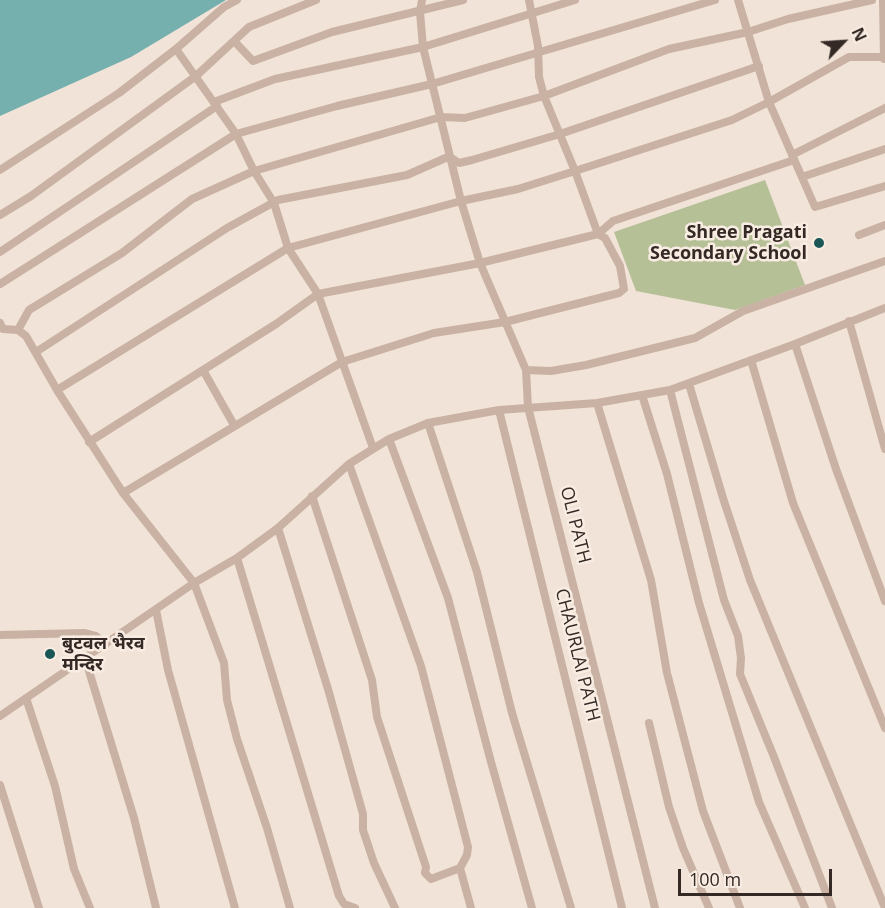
<!DOCTYPE html>
<meta charset="utf-8">
<style>
body{margin:0}
#map{position:relative;width:885px;height:908px;overflow:hidden;background:#f1e3d7;font-family:"Open Sans",sans-serif}
canvas{display:block}
.north{position:absolute;left:813px;top:12px;width:60px;height:60px;-webkit-text-stroke:4px #f9ede3;paint-order:stroke;rotate:65deg;font-size:16px;font-weight:700;line-height:24px;text-align:center;color:#342925}
.north::after{content:'';display:block;margin:auto;width:21px;height:27px;background:#342925;clip-path:polygon(50% 0,100% 100%,50% 72%,0 100%)}
.scale{position:absolute;left:678px;top:869px;width:154px;height:27px;box-sizing:border-box;border:3px solid #342925;border-top:0;padding-left:8px;font-size:18px;line-height:21px;white-space:nowrap;color:#342925;-webkit-text-stroke:4px #f9ede3;paint-order:stroke}
</style>
<div id="map">
<canvas width="885" height="908"></canvas>
<div class="north">N</div>
<div class="scale">100 m</div>
</div>
<script>
const c = document.querySelector('canvas').getContext('2d');
c.lineJoin = 'round';
function fillPath(path, color) {
  c.fillStyle = color;
  c.fill(path, 'evenodd');
}
function poly(rows) {
  const path = new Path2D();
  for (const r of rows) {
    path.moveTo(r[0], r[1]);
    for (let i = 2; i < r.length; i += 2) path.lineTo(r[i], r[i + 1]);
  }
  return path;
}
function trace(path, color, width, dash) {
  c.strokeStyle = color;
  c.lineWidth = width;
  c.lineCap = dash ? 'butt' : 'round';
  c.setLineDash(dash || []);
  c.stroke(path);
}
function label(font, color, halo, rows, align = 'center') {
  c.font = font + ' "Open Sans","Noto Sans Devanagari",sans-serif';
  c.lineWidth = 5;
  c.setLineDash([]);
  c.textBaseline = 'middle';
  c.strokeStyle = halo;
  c.fillStyle = color;
  for (const [text, x, y, turn = 0] of rows) {
    c.save();
    c.translate(x, y);
    c.rotate((+turn || 0) * Math.PI / 180);
    c.textAlign = isNaN(turn) ? turn : align;
    if (halo) c.strokeText(text, 0, 0);
    c.fillText(text, 0, 0);
    c.restore();
  }
}
fillPath(poly([
 [765,180,805,285,735,310,636,291,614,232]
]), '#b5c097');
fillPath(poly([
 [0,0,226,0,131,57,0,116]
]), '#75afae');
trace(poly([
 [422,0,420,12,423,47,461,201,480,263,526,370,528,407,655,908],
 [738,0,769,102,815,207,885,186],
 [883,0,884,59],
 [234,41,253,61,332,32,463,0],
 [176,49,236,134,254,171,274,203,288,248,318,294,373,448],
 [214,102,275,79,423,47,575,0],
 [792,155,885,108],
 [450,157,459,163,472,160,560,134,759,66],
 [0,170,119,93,176,49,224,7,237,0],
 [802,177,885,149],
 [0,215,31,196,196,76,249,27,316,0],
 [859,235,885,225],
 [0,252,217,106],
 [0,284,236,134,337,106,432,84,715,0],
 [849,321,885,449],
 [0,323,3,329,18,330,26,336,57,390,123,493,194,583,224,663,227,700,237,739,267,828,290,908],
 [18,330,29,310,122,253,192,199,254,171,441,117,465,118,544,96,669,49,748,32,788,19,872,0],
 [795,344,836,469,885,601],
 [36,352,227,228,278,200,407,175,450,156],
 [751,360,793,503,885,728],
 [203,370,234,425],
 [526,370,551,371,586,365,695,338,743,311,885,261],
 [689,384,723,498,750,580,885,908],
 [57,390,288,248,461,201,518,189,575,171,732,120,769,102,849,57,885,57],
 [670,390,724,600,738,636,741,658,740,674,774,757,832,908],
 [642,395,667,474,699,603,759,802,805,908],
 [597,403,651,580,667,673,703,811,740,908],
 [499,410,622,908],
 [428,423,477,572,512,713,571,908],
 [389,439,448,598,491,762,532,908],
 [89,442,276,324,318,294,480,263,598,234,613,221,794,160],
 [123,493,342,362,434,333,505,322,619,293,624,289,620,266,605,238,598,234,575,171,544,96,539,77,538,46,529,0],
 [312,496,372,680,377,717,426,867,425,873,431,879,460,868,467,855,468,847,421,666,349,464],
 [278,528,328,689,363,814,363,830,374,863,395,908],
 [237,558,339,896,344,904,355,908],
 [156,610,168,670,235,908],
 [0,635,85,633,96,636,106,644],
 [85,658,134,818,156,908],
 [26,698,55,786,74,869,90,908],
 [0,716,194,583,237,558,278,528,349,464,389,439,428,423,499,410,597,403,670,390,795,344,885,308],
 [649,723,669,807,683,848,709,908],
 [0,785,39,908],
 [460,868,471,908]
]), '#c9b2a3', 8);
for (const [x, y, r, color] of [
 [819,243,6,"#1a5656"],
 [50,654,6,"#1a5656"]
]) {
  const dot = new Path2D();
  dot.arc(x, y, r, 0, 2 * Math.PI);
  c.fillStyle = color;
  c.fill(dot);
  trace(dot, '#f9ede3', 2);
}
label('bold 18px', '#342925', '#f9ede3', [
 ["Shree Pragati",807,233],
 ["Secondary School",807,254],
 ["बुटवल भैरव",62,644,"left"],
 ["मन्दिर",62,665,"left"]
], 'right');
label('18px', '#342925', '#f9ede3', [
 ["OLI PATH",575,525,76],
 ["CHAURLAI PATH",577,655,76]
]);
</script>
